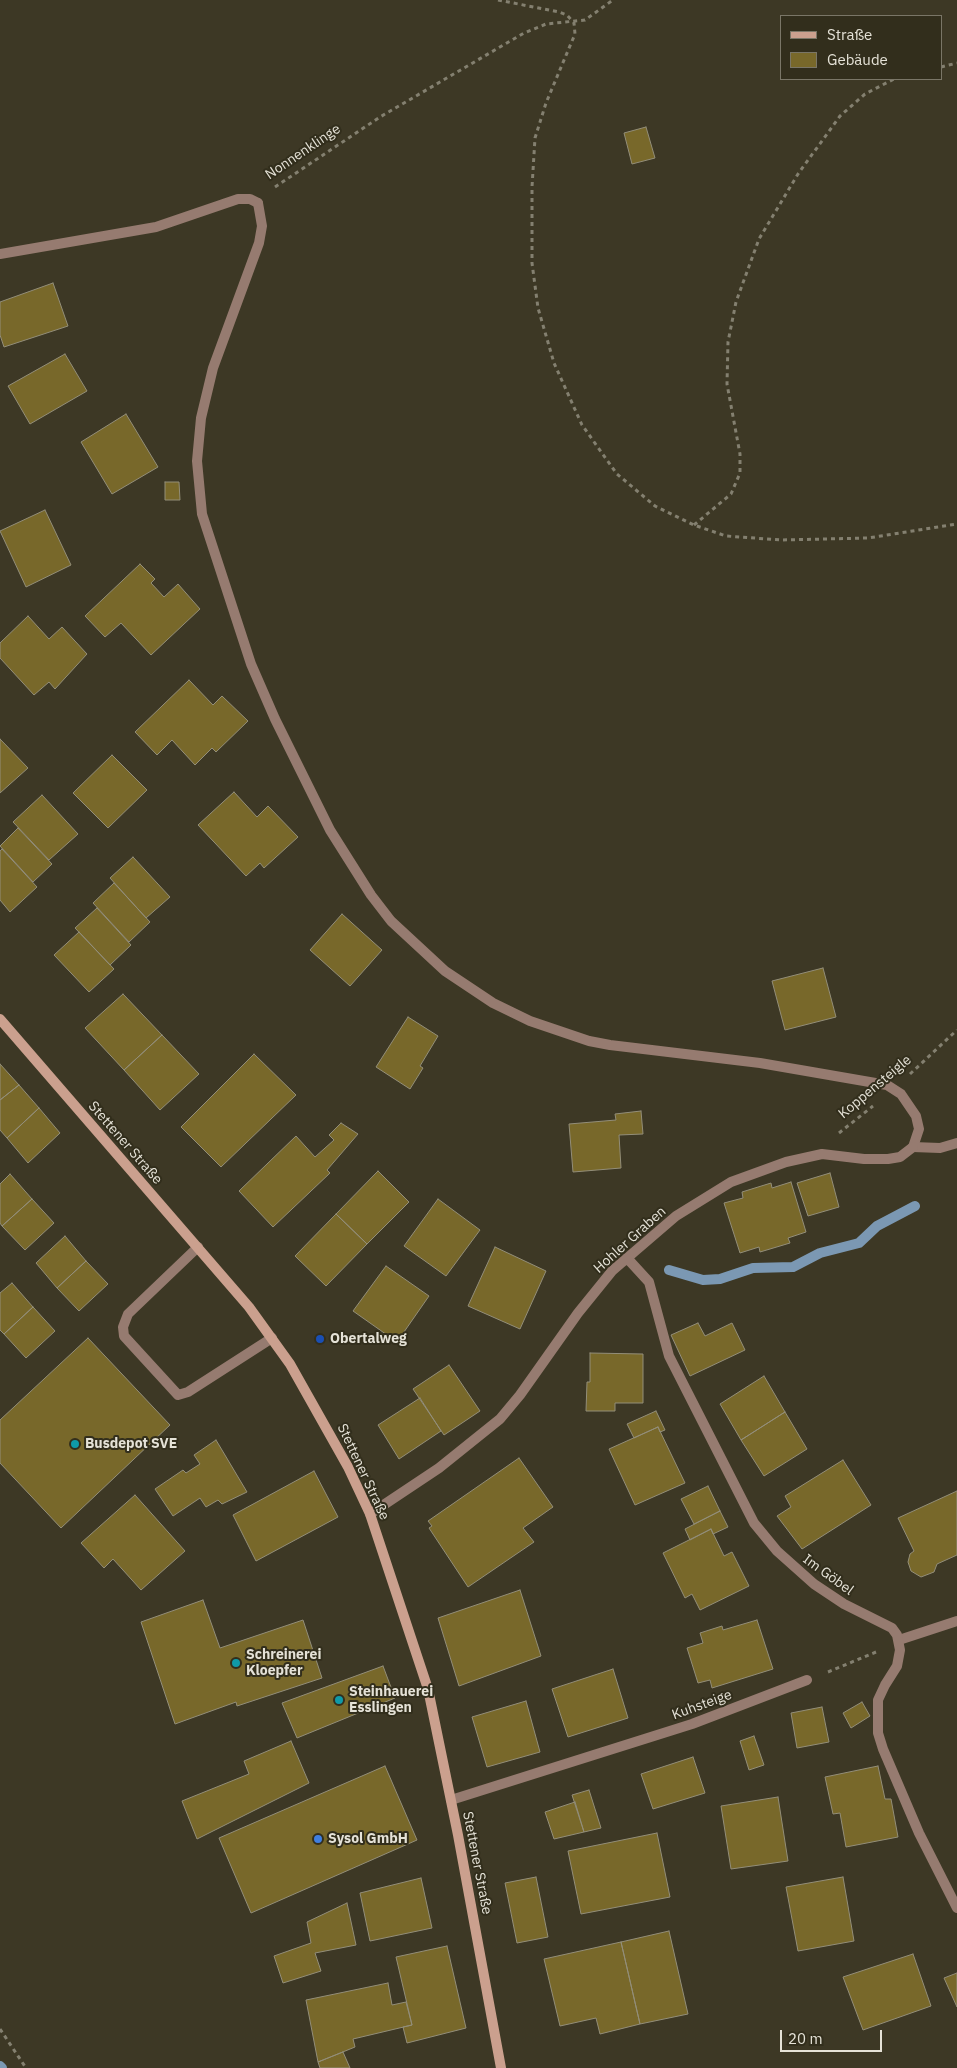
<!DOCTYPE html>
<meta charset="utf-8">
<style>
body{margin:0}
#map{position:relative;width:957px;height:2068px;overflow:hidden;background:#3d3825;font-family:"IBM Plex Sans",sans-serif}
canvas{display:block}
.legend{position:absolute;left:780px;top:15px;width:162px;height:65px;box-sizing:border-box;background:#322e1c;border:1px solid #7a7667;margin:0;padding:6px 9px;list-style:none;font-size:15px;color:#e5e2d7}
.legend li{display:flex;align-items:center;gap:10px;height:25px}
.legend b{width:25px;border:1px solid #7a7667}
.scale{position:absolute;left:780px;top:2030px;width:102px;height:22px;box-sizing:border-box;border:2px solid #e5e2d7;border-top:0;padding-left:6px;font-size:15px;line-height:18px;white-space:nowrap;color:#e5e2d7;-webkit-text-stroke:4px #322e1c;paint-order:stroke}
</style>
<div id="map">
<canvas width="957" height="2068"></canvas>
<ul class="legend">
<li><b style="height:6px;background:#cba08e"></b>Straße</li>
<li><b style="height:14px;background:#78682a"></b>Gebäude</li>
</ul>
<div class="scale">20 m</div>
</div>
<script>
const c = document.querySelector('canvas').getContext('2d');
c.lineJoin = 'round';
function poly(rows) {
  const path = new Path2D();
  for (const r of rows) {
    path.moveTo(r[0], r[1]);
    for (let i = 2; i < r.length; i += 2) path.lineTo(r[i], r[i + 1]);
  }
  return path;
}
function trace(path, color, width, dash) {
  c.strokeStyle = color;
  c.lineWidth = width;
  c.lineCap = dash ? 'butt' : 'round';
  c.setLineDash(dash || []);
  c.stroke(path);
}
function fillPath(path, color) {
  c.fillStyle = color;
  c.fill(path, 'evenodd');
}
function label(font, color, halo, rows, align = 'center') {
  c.font = font + ' "IBM Plex Sans",sans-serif';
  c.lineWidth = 4;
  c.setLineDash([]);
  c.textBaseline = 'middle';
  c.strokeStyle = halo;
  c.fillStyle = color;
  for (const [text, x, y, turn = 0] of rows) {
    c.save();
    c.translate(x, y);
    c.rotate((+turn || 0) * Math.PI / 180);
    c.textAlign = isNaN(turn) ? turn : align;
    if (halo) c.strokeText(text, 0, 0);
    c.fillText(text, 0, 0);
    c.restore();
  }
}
trace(poly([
 [669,1270,703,1280,720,1279,753,1268,793,1267,820,1253,859,1243,877,1226,915,1206],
 [0,2066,2,2068]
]), '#7b98b3', 10);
const building = poly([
 [646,127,655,158,632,164,624,133,646,127],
 [53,283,68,326,4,347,0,335,0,302,53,283],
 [65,354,87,391,30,424,8,386,65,354],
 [126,414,158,467,112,494,81,442,126,414],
 [165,482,179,482,180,500,165,500,165,482],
 [45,510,71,565,26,587,0,531,45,510],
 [140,564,155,579,151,583,164,597,178,584,200,609,151,655,121,623,105,637,85,616,140,564],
 [28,616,49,639,62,627,87,654,55,689,49,682,34,695,0,658,0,643,28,616],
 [189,680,213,705,222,696,248,721,216,752,212,748,195,765,172,740,157,755,135,732,189,680],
 [0,739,28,768,0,793,0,739],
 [112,755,147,790,108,828,73,793,112,755],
 [234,792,257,817,268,806,298,837,264,868,260,863,246,876,198,825,234,792],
 [42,795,78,834,49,860,13,822,42,795],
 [18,828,52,864,33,882,0,846,18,828],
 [2,849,37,887,10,912,0,900,0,851,2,849],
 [133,857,170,897,146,918,110,878,133,857],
 [114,883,150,922,129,942,93,903,114,883],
 [97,908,131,945,110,965,75,928,97,908],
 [342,914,382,950,350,986,310,950,342,914],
 [79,932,114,969,89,992,54,955,79,932],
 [823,968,836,1017,785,1030,772,981,823,968],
 [123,994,162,1035,124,1070,85,1028,123,994],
 [408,1017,438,1036,420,1066,423,1068,410,1089,376,1067,408,1017],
 [162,1035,199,1074,160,1110,124,1070,162,1035],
 [254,1054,296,1095,221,1167,181,1127,254,1054],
 [0,1064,19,1085,0,1100,0,1064],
 [19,1085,39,1108,7,1138,0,1130,0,1100,19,1085],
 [39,1108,60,1133,28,1163,7,1138,39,1108],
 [641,1111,643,1134,619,1135,621,1168,573,1172,569,1124,616,1120,615,1114,641,1111],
 [341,1123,358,1134,327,1170,330,1173,273,1227,239,1191,296,1136,315,1157,334,1140,329,1135,341,1123],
 [378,1171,409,1202,367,1244,336,1214,378,1171],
 [830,1173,839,1207,808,1216,797,1183,830,1173],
 [10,1174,32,1199,2,1226,0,1223,0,1184,10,1174],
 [791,1182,806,1232,788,1238,790,1243,760,1252,759,1247,740,1253,724,1203,743,1198,742,1192,771,1183,772,1188,791,1182],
 [32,1199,54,1223,25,1250,2,1226,32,1199],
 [438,1199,480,1230,446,1276,404,1246,438,1199],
 [336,1214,367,1244,326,1286,295,1256,336,1214],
 [65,1236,86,1261,57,1288,36,1263,65,1236],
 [495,1247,546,1271,520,1329,468,1306,495,1247],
 [86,1261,108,1284,79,1311,57,1288,86,1261],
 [386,1266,429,1296,397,1342,353,1311,386,1266],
 [12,1283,33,1307,4,1334,0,1330,0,1293,12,1283],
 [33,1307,55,1331,26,1358,4,1334,33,1307],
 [698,1323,705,1336,732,1323,745,1350,690,1376,671,1335,698,1323],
 [88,1338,170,1425,61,1528,0,1463,0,1420,88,1338],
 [590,1353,643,1354,643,1403,615,1403,615,1411,586,1411,587,1382,590,1382,590,1353],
 [449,1365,480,1411,444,1435,413,1389,449,1365],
 [764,1376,785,1412,741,1440,720,1404,764,1376],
 [420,1398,441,1431,399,1459,378,1425,420,1398],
 [656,1411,665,1430,660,1432,658,1427,634,1438,627,1424,656,1411],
 [785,1412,807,1449,764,1476,741,1440,785,1412],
 [658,1427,685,1483,635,1505,609,1449,658,1427],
 [216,1440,247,1492,222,1504,218,1500,206,1507,200,1498,173,1516,155,1489,183,1470,186,1473,200,1464,194,1455,216,1440],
 [519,1458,553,1507,523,1528,534,1542,468,1587,429,1528,432,1526,428,1521,519,1458],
 [843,1460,871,1505,802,1549,777,1516,791,1507,785,1496,843,1460],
 [314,1471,338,1517,256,1561,233,1515,314,1471],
 [708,1486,720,1511,694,1524,681,1499,708,1486],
 [957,1491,957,1555,937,1564,934,1572,921,1577,911,1571,908,1562,910,1554,914,1551,898,1518,957,1491],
 [135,1495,185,1551,141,1590,113,1559,104,1568,81,1543,135,1495],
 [720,1511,728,1527,713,1534,711,1529,690,1540,685,1529,720,1511],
 [711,1529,724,1556,732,1552,749,1586,700,1610,692,1594,685,1598,663,1553,711,1529],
 [520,1590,541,1656,459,1686,438,1618,520,1590],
 [203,1600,220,1648,303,1620,322,1678,237,1706,236,1702,175,1724,141,1622,203,1600],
 [757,1620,773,1669,712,1688,710,1680,698,1683,687,1648,703,1643,700,1633,722,1626,723,1630,757,1620],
 [383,1666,395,1698,297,1738,282,1703,383,1666],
 [613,1669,628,1718,568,1737,552,1689,613,1669],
 [526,1701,540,1752,487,1767,472,1717,526,1701],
 [862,1702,870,1716,851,1728,843,1713,862,1702],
 [822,1707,829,1742,797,1748,791,1713,822,1707],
 [754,1736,764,1765,749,1770,740,1741,754,1736],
 [291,1741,309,1783,197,1839,182,1801,249,1774,244,1761,291,1741],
 [693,1757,705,1793,653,1809,641,1774,693,1757],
 [385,1766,417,1840,251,1913,219,1838,385,1766],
 [878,1766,885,1799,891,1799,898,1837,846,1847,840,1813,833,1814,825,1777,878,1766],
 [589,1790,601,1828,584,1832,572,1795,589,1790],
 [778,1797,788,1861,731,1869,721,1806,778,1797],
 [575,1802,584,1832,554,1839,545,1812,575,1802],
 [657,1833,670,1897,581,1914,568,1851,657,1833],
 [536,1877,548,1937,517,1943,505,1883,536,1877],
 [843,1877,854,1941,798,1951,786,1887,843,1877],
 [421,1878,432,1928,370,1941,360,1893,421,1878],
 [347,1903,356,1945,315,1953,321,1971,283,1983,274,1956,311,1943,307,1922,347,1903],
 [669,1931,688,2014,640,2024,621,1942,669,1931],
 [621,1942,640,2024,600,2034,596,2018,560,2026,544,1959,621,1942],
 [447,1946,466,2028,407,2043,403,2027,412,2025,396,1957,447,1946],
 [913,1954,931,2006,863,2030,843,1977,913,1954],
 [957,1973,957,2007,944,1978,957,1973],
 [388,1983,392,2005,406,2002,412,2025,353,2039,355,2047,318,2062,306,2000,388,1983],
 [343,2052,350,2068,320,2068,318,2062,343,2052]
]);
fillPath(building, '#78682a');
trace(building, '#938e79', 1);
trace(poly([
 [498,0,559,12,567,15,574,23,575,34,546,103,535,138,532,187,532,263,538,308,554,363,582,425,617,474,655,506,694,525,726,536,781,540,868,538,957,524],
 [941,67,957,63],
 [275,187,380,117,524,33,546,24,585,20,613,0],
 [694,525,731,494,740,473,740,454,727,384,728,342,736,302,759,239,798,174,840,116,865,94,894,79],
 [910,1074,957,1030],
 [839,1133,873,1106],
 [828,1672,876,1652],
 [0,2029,26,2068]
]), '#848070', 3, [4, 4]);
trace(poly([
 [258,203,262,226,259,243,213,368,201,418,197,461,202,514,251,664,275,719,330,830,371,895,391,921,445,971,493,1003,530,1021,589,1041,610,1045,760,1063,887,1085,901,1094,916,1116,919,1129,913,1147,940,1148,957,1143],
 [198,1247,128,1314,123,1327,124,1336,178,1395,188,1392,272,1338],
 [899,1640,957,1621]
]), '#967b70', 10);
trace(poly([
 [0,254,156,227,238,199,250,199,258,203],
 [627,1258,649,1282,669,1356,754,1523,777,1551,814,1584,844,1604,892,1628,897,1635,900,1650,897,1666,885,1685,878,1700,878,1733,883,1749,919,1833,957,1908],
 [370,1514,439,1468,500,1419,520,1395,578,1313,612,1271,676,1216,731,1182,786,1162,822,1154,864,1159,888,1159,900,1157,913,1147],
 [451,1800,692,1724,807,1680]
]), '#967b70', 10);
trace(poly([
 [0,1019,249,1307,290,1364,348,1467,370,1514,428,1689,458,1835,501,2068]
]), '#cba08e', 10);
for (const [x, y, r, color] of [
 [320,1339,5,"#1a4fb4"],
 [75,1444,5,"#0f9aa8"],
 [236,1663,5,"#0f9aa8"],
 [339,1700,5,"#0f9aa8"],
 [318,1839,5,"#3f7fe0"]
]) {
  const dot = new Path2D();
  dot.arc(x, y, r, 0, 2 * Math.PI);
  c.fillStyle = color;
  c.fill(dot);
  trace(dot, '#322e1c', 2);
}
label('14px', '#e5e2d7', '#322e1c', [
 ["Nonnenklinge",303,152,-34],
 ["Koppensteigle",875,1087,-40],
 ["Stettener Straße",125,1143,49],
 ["Hohler Graben",630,1240,-42],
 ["Stettener Straße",363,1472,65],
 ["Im Göbel",828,1575,36],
 ["Kuhsteige",702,1705,-20],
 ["Stettener Straße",477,1863,79]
]);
label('bold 14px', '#e5e2d7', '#322e1c', [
 ["Obertalweg",330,1339],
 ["Busdepot SVE",85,1444],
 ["Schreinerei",246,1655],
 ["Kloepfer",246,1671],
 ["Steinhauerei",349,1692],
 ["Esslingen",349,1708],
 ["Sysol GmbH",328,1839]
], 'left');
</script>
